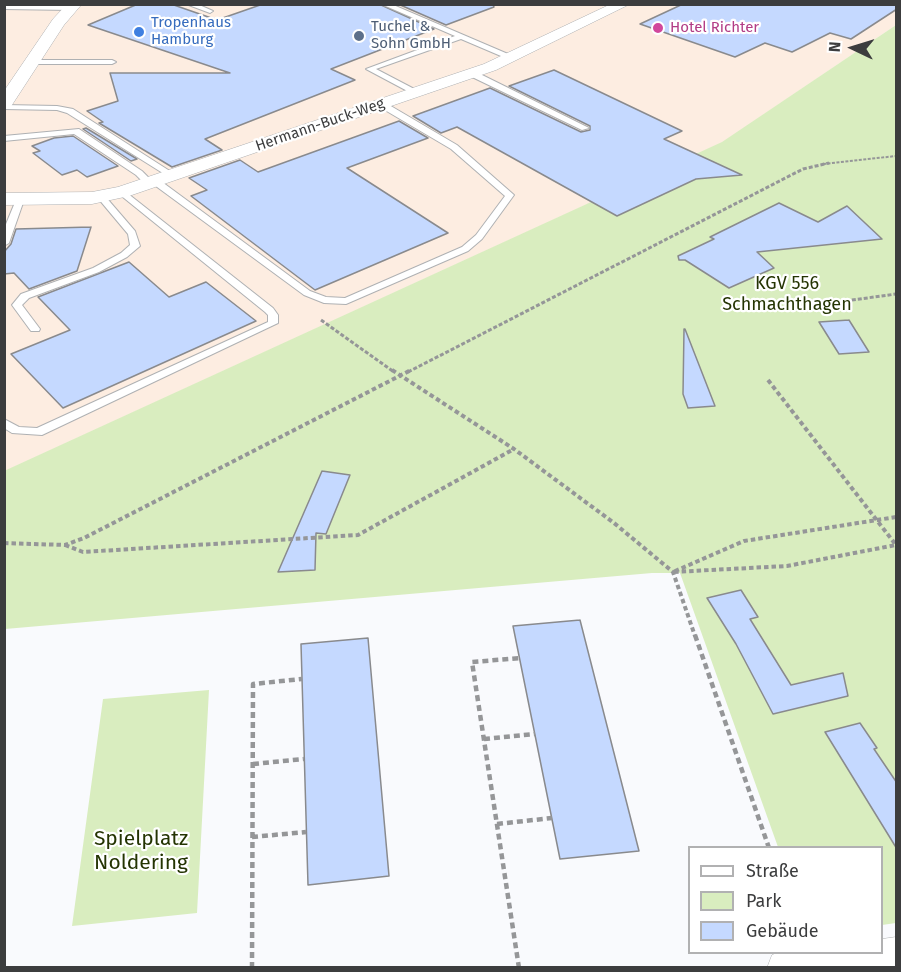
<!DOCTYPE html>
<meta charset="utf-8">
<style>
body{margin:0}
#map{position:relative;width:901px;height:972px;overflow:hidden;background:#f9fafd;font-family:"Fira Sans",sans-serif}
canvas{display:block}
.frame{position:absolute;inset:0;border:6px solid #3c3d3e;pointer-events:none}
.legend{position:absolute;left:688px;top:846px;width:195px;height:108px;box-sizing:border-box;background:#fff;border:2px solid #b1b1b2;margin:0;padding:8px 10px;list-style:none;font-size:18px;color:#3c3d3e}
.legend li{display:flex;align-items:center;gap:12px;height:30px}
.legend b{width:30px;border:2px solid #b1b1b2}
.north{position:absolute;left:823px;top:18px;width:60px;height:60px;-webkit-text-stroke:4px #fff;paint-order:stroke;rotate:274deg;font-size:16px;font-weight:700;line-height:24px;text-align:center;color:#3c3d3e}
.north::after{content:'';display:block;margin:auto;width:21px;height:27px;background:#3c3d3e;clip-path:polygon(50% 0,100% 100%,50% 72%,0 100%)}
</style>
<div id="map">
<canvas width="901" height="972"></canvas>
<div class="frame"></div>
<ul class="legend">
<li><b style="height:8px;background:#fff"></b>Straße</li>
<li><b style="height:16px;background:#d9edbf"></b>Park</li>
<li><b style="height:16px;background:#c5d9ff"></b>Gebäude</li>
</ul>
<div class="north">N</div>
</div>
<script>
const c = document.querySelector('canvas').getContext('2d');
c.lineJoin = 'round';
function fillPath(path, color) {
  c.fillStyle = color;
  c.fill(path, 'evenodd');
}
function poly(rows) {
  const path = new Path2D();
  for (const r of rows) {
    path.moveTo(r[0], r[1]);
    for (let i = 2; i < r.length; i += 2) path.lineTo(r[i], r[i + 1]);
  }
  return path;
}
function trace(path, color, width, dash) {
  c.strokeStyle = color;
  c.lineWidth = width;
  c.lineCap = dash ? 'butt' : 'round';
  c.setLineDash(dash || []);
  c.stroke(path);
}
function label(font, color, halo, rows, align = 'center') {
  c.font = font + ' "Fira Sans",sans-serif';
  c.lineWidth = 4.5;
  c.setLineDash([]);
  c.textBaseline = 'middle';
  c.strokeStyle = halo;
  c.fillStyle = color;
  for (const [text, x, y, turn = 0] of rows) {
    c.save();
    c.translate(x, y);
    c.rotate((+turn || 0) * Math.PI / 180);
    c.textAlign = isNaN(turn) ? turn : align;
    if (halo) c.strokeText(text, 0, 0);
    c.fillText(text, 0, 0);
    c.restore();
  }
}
fillPath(poly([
 [896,4,896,25,723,142,5,471,4,5]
]), '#fdede1');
fillPath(poly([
 [896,25,896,923,882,925,882,848,778,847,680,573,652,573,5,629,4,471,722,142],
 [209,690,197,913,72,926,103,699]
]), '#d9edbf');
const building = poly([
 [138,4,171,4,217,20,263,4,379,4,434,29,331,69,355,80,205,139,222,150,172,167,99,123,103,122,87,111,118,101,110,73,230,73,88,25,138,4],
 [398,4,493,4,494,7,446,25,398,4],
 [683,4,897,4,897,9,851,39,830,33,792,52,765,43,735,57,640,24,683,4],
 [554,70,682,131,664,139,742,175,696,179,617,216,457,127,441,133,413,116,490,88,581,132,590,130,590,126,509,86,554,70],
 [399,121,428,138,347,168,448,233,315,290,191,196,207,190,189,178,240,160,258,172,399,121],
 [86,128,137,159,131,161,83,129,86,128],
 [73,136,118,166,87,177,77,170,62,175,33,153,40,151,32,146,54,138,73,136],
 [779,203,818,222,847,206,882,239,757,252,774,268,729,288,685,260,679,260,678,256,714,239,710,237,779,203],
 [91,227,77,271,29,289,14,273,4,274,4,252,11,244,16,229,91,227],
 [129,262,169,297,206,282,256,321,63,408,11,354,70,330,38,297,129,262],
 [849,320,869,352,839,354,819,322,849,320],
 [684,329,685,329,715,406,688,408,683,394,684,329],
 [322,471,350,475,326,534,316,533,315,570,278,572,322,471],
 [741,590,758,617,750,619,791,685,843,673,848,696,773,714,736,644,707,598,741,590],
 [580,620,639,851,560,859,513,626,580,620],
 [368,638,389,876,308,885,301,644,368,638],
 [860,723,877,748,874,749,897,783,897,849,825,732,860,723]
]);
fillPath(building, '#c5d9ff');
trace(building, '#898a8d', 1.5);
const service = poly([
 [186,4,197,4,213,11,210,13,186,4],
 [381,4,391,4,515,57,508,59,461,39,376,69,420,92,413,94,366,69,455,36,381,4],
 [4,5,71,6,74,8,71,10,4,9,4,5],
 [29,60,112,60,116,62,112,64,32,64,28,62,29,60],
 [468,71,474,71,589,128,582,130,468,75,468,71],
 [378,102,384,102,457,145,514,195,482,239,468,251,346,304,324,303,304,295,153,184,146,185,136,175,74,134,4,141,4,136,79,129,142,171,151,180,158,179,310,291,326,297,345,298,462,247,476,235,505,196,451,149,378,106,378,102],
 [4,105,57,106,73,109,176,175,169,177,67,113,57,110,4,109,4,105],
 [122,189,273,308,278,315,278,323,42,435,12,433,4,428,4,419,19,427,37,428,268,322,268,315,265,312,119,194,119,190,122,189],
 [101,194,104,195,135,231,140,246,127,257,99,272,29,298,22,305,40,329,39,331,31,331,12,305,21,294,93,268,121,253,130,245,128,234,97,197,101,194],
 [20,197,24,200,9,243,4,246,4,229,16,200,20,197]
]);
const minor = poly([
 [67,4,82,4,64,25,10,108,4,109,4,91,53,19,67,4],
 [611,4,630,4,496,70,129,196,92,204,4,205,4,193,92,192,118,187,484,64,611,4],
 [896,937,896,968,767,968,772,955,779,952,882,952,882,939,896,937]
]);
trace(service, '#afb1b3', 2);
trace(minor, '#afb1b3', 1);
trace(poly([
 [823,164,896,156]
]), '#959698', 2, [3, 1.5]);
trace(poly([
 [786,300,838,302,896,294],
 [321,320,394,372],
 [408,372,803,169,829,163]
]), '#959698', 3, [4, 2]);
trace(poly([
 [392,370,514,449,614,523,673,572,695,636],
 [768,380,896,545],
 [896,517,744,541,673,572,787,566,896,545],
 [4,543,65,545,84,538,411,370],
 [65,545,83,552,358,535,514,449]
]), '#959698', 4, [4.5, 3]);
trace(poly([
 [695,635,769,848],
 [484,739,535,734],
 [253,764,304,759],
 [497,824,552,818],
 [252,837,306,832],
 [252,968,253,684,302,679],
 [519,968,472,662,520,658]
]), '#959698', 4.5, [6, 4]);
fillPath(service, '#fff');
fillPath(minor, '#fff');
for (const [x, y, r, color] of [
 [658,28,6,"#d1479c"],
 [139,32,6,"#3f7fe0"],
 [359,36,6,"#5c6f8a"]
]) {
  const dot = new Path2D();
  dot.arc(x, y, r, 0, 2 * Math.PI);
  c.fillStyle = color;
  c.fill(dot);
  trace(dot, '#fff', 2);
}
label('15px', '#366cbe', '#fff', [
 ["Tropenhaus",151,23],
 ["Hamburg",151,40]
], 'left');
label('15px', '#4e5e75', '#fff', [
 ["Tuchel &",371,27],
 ["Sohn GmbH",371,44]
], 'left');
label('15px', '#b23c85', '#fff', [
 ["Hotel Richter",670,28]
], 'left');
label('15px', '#3c3d3e', '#fff', [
 ["Hermann-Buck-Weg",320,125,-19]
]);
label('18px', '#243402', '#fff', [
 ["KGV 556",787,284],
 ["Schmachthagen",787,305]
]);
label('21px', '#243402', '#fff', [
 ["Spielplatz",141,839],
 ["Noldering",141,863]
]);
</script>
